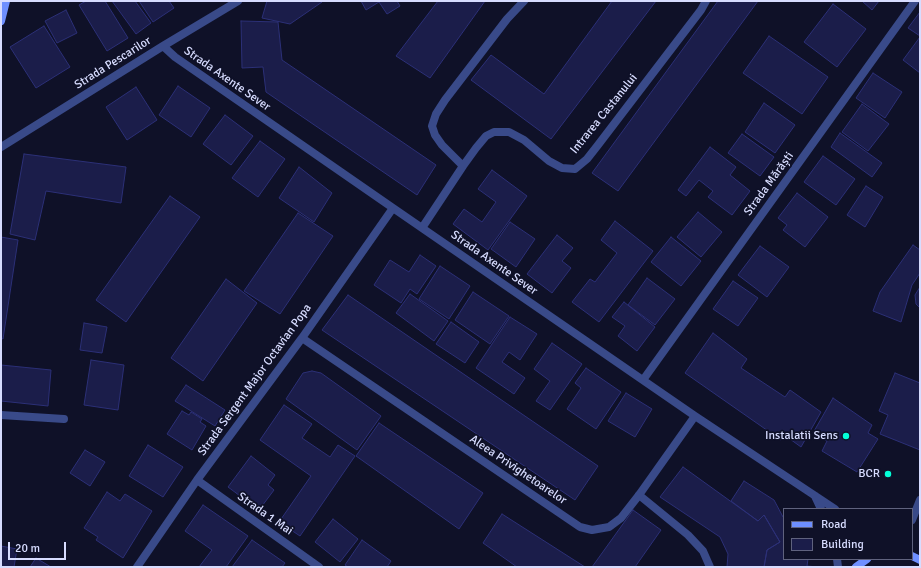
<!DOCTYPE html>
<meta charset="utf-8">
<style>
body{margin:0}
#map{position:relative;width:921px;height:568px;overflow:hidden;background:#0f1128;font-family:Signika,sans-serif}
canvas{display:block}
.frame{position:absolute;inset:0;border:2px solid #d7dcff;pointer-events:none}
.legend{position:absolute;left:783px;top:508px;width:130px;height:52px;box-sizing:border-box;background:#0f1128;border:1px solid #5f627e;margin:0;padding:5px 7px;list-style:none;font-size:12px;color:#d7dcff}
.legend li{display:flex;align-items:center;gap:8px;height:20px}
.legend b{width:20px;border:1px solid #5f627e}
.scale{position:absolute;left:8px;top:542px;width:58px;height:18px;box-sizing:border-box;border:2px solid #d7dcff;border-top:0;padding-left:5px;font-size:12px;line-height:14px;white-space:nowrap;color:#d7dcff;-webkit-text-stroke:3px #0f1128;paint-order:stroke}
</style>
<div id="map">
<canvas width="921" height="568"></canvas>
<div class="frame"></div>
<ul class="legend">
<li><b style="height:5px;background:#6e8fff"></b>Road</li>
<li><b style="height:11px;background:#1b1d4a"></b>Building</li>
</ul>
<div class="scale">20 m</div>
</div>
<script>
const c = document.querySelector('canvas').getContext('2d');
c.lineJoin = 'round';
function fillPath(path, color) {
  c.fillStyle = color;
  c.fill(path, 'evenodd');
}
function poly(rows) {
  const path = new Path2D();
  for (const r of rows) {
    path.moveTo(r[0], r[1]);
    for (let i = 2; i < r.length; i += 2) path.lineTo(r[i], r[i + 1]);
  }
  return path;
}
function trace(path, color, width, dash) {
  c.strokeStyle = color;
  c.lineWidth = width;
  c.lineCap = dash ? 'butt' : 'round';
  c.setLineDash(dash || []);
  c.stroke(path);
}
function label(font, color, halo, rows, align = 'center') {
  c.font = font + ' Signika,sans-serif';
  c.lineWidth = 3.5;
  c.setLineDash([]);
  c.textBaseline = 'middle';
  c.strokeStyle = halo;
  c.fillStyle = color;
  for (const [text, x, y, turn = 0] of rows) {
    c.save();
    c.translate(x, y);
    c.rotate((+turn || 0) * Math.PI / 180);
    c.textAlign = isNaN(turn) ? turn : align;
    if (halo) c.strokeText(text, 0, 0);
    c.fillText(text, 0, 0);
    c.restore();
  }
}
const building = poly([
 [86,1,105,1,128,38,107,51,79,5,86,1],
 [112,1,135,1,151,23,136,34,112,1],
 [139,1,169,1,174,8,153,22,139,1],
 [267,1,321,1,322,2,290,24,262,18,267,1],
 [361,1,397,1,400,6,387,14,379,2,366,10,361,1],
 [438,1,485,1,430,78,396,56,438,1],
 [612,1,656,1,551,139,471,80,491,55,544,94,612,1],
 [718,1,758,1,618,191,592,173,718,1],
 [862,1,879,1,872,10,862,1],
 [833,4,866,29,837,67,804,42,833,4],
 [66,10,77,33,57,43,45,21,66,10],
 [920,12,920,36,908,28,920,12],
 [241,21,278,22,282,60,436,165,417,195,266,92,263,67,242,68,241,21],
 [44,26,70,67,36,88,10,47,44,26],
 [769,36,828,77,802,114,743,73,769,36],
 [920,37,920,73,903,60,920,37],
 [873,73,902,92,885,118,856,98,873,73],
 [178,86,210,108,191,137,159,115,178,86],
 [136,87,157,120,127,140,106,107,136,87],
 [764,103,795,125,775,153,745,132,764,103],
 [862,104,889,124,868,151,842,132,862,104],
 [225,115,253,136,231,165,203,144,225,115],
 [840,133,882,163,872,177,831,147,840,133],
 [742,134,774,157,760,176,728,153,742,134],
 [260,141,285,159,258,197,232,178,260,141],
 [710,147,736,167,730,175,750,191,732,215,708,197,713,191,699,180,686,196,678,190,710,147],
 [24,154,126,167,121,203,46,191,35,240,10,234,24,154],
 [823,156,855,179,836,205,804,182,823,156],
 [299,167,332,193,314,222,279,198,299,167],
 [492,170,527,196,488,250,453,224,464,209,482,222,496,202,478,189,492,170],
 [866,186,883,197,865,227,847,215,866,186],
 [797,193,828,217,805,247,783,230,787,225,778,218,797,193],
 [170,196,200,217,126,322,96,300,170,196],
 [698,212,722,232,701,257,677,237,698,212],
 [298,213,333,236,280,314,244,291,298,213],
 [615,221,653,251,599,322,572,302,590,279,595,282,617,253,601,240,615,221],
 [510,222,535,239,516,267,491,249,510,222],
 [557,235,573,248,562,261,571,268,552,293,527,274,557,235],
 [1,237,18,240,3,339,1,338,1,237],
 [671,237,701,261,681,286,651,262,671,237],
 [913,245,920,250,920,273,912,285,901,322,873,311,880,292,913,245],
 [760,246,789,267,767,297,738,275,760,246],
 [420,255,436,266,417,294,410,289,401,303,374,285,390,260,409,272,420,255],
 [440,266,470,286,449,319,419,299,440,266],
 [647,278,675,299,655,325,628,305,647,278],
 [226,279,257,303,203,381,171,358,226,279],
 [733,281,758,298,738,326,713,309,733,281],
 [920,287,920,308,916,304,915,295,920,287],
 [473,292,509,316,490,344,455,320,473,292],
 [410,294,448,321,434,341,396,313,410,294],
 [348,295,598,466,575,500,322,330,348,295],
 [624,302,655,327,637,351,618,336,625,326,612,317,624,302],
 [510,317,537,334,520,360,509,352,502,362,525,378,514,394,476,368,510,317],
 [451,322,479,342,465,363,436,344,451,322],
 [84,323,107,327,102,353,80,350,84,323],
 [713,333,747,359,741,368,785,397,790,390,821,412,801,447,783,434,781,440,685,373,713,333],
 [552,343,582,364,550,410,536,401,550,381,534,369,552,343],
 [91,360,124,365,118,410,84,405,91,360],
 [1,365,51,370,48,406,1,401,1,365],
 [586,368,621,392,596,429,567,409,581,388,575,383,586,368],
 [312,371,321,373,381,416,357,450,286,399,303,373,312,371],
 [895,373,920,383,920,450,880,434,888,415,879,411,895,373],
 [186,385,225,410,215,426,175,401,186,385],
 [626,393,652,409,635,437,608,421,626,393],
 [833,398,872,425,868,433,878,439,857,472,822,451,827,441,813,433,833,398],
 [284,405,312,424,302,438,330,457,338,445,355,456,300,536,279,522,311,476,260,440,284,405],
 [182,411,189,415,191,412,202,419,200,422,206,426,192,450,167,434,182,411],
 [379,423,483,493,459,529,356,456,379,423],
 [148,445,183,467,163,497,129,476,148,445],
 [85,450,105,462,90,486,70,473,85,450],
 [251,456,275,475,268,485,274,490,259,510,228,487,251,456],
 [683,467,758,521,764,515,780,542,767,550,764,567,727,567,728,554,720,537,660,497,683,467],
 [744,481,774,500,783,517,784,517,784,559,808,559,807,566,818,567,764,567,767,550,780,542,764,515,758,521,731,501,744,481],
 [107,492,120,501,125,494,152,511,123,558,96,540,98,537,84,528,107,492],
 [203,505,248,536,226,567,199,567,212,550,185,531,203,505],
 [633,510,661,530,635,567,592,567,633,510],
 [502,514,585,567,517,567,483,543,502,514],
 [333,519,358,539,340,562,315,542,333,519],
 [252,540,285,563,282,567,232,567,252,540],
 [362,540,391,561,387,567,348,567,345,565,362,540],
 [1,546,17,549,14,567,1,567,1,546],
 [36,558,51,567,30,567,36,558]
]);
fillPath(building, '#1b1d4a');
trace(building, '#2c3077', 1);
trace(poly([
 [639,495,688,535,703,551,710,567]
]), '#394a89', 8);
trace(poly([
 [163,46,175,57,393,208,695,416,835,509],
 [1,147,163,46,238,1],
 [463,166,476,148,486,136,494,132,509,132,524,140,549,161,562,168,575,169,587,159,598,145,701,10,706,1],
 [422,228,463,166,442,145,435,135,432,126,436,114,445,100,507,19,524,1],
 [302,338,580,527,592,530,609,527,621,518,639,495,695,416],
 [643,380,915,1],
 [1,415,64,419],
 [197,480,319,567],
 [815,496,821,509],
 [912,520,920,500],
 [837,559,838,567],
 [137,567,197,480,302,338,393,208]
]), '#394a89', 8);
trace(poly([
 [1,21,6,1],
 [912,556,920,560],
 [856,567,867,559]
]), '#6e8fff', 8);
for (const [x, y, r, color] of [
 [846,436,4,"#03ffd8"],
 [888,474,4,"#03ffd8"]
]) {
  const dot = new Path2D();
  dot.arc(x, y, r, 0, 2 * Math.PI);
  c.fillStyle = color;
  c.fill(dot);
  trace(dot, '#0f1128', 1.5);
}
label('12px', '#d7dcff', '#0f1128', [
 ["Strada Pescarilor",113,63,-32],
 ["Strada Axente Sever",227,79,35],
 ["Intrarea Castanului",604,114,-51],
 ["Strada Mărăști",769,184,-54],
 ["Strada Axente Sever",494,263,35],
 ["Strada Sergent Major Octavian Popa",255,380,-54],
 ["Aleea Privighetoarelor",518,470,34],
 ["Strada 1 Mai",265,514,35]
]);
label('12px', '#d7dcff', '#0f1128', [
 ["Instalatii Sens",838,436],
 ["BCR",880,474]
], 'right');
</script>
